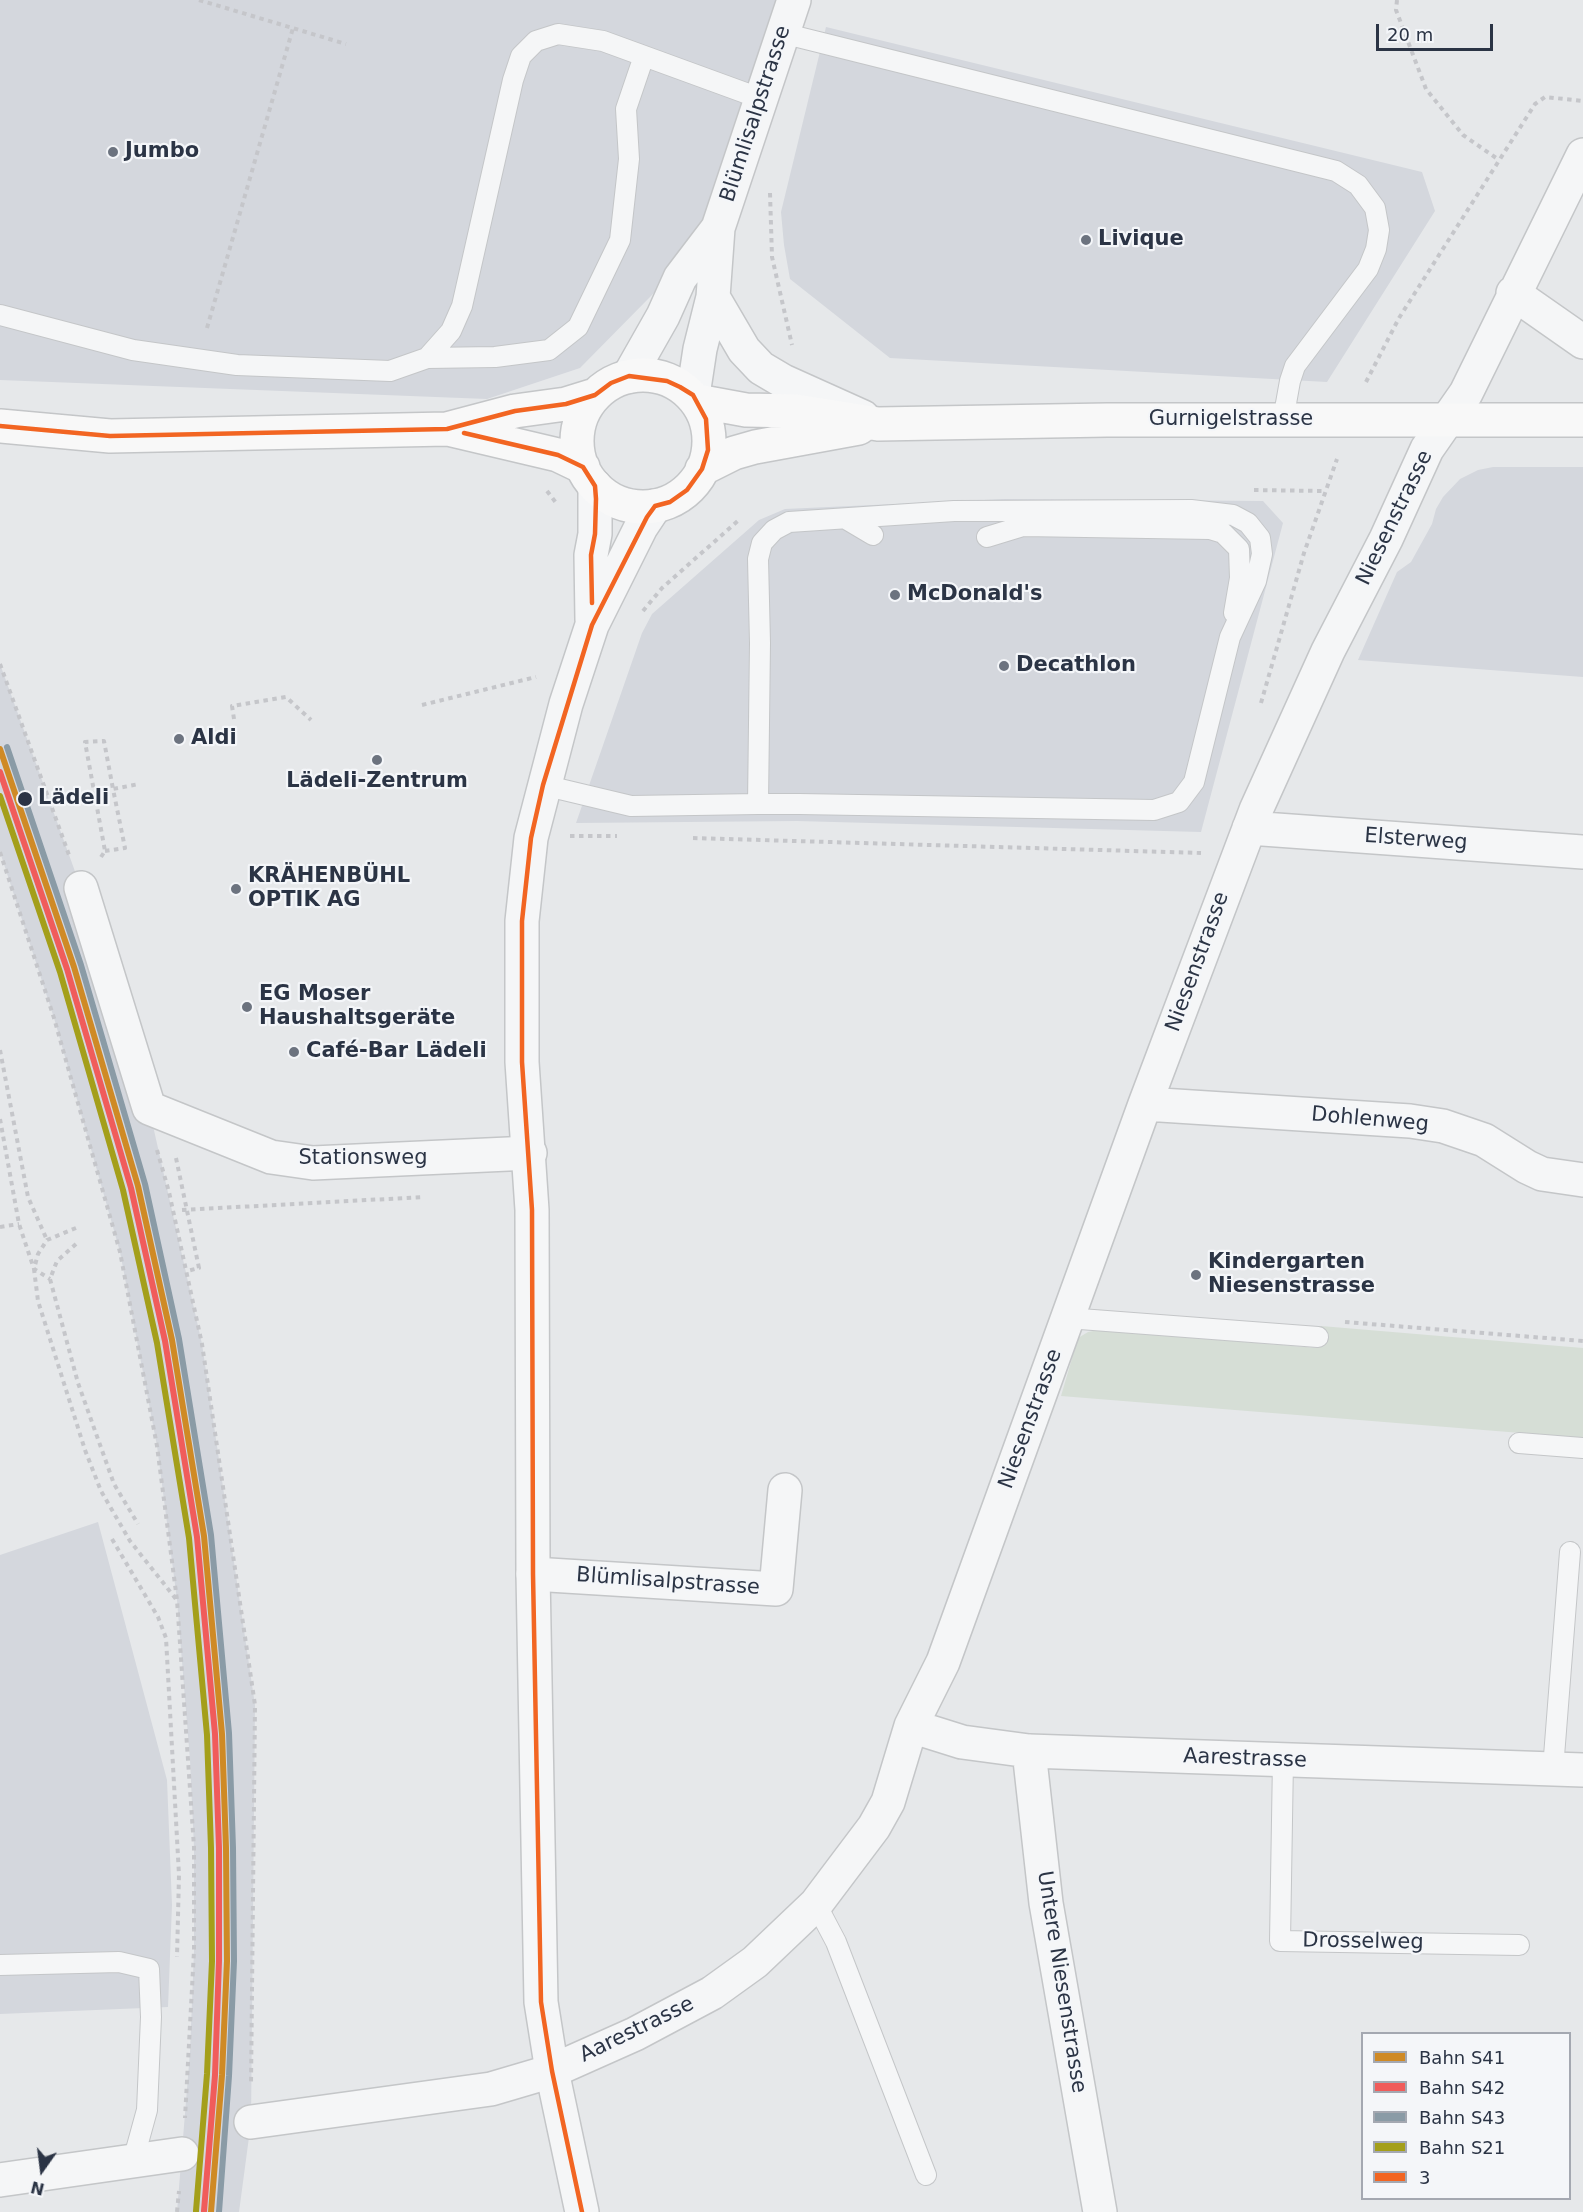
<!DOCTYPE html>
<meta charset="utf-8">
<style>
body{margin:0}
#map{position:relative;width:1583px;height:2212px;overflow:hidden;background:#e6e8ea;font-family:"DejaVu Sans",sans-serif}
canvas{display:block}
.legend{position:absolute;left:1361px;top:2032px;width:210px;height:168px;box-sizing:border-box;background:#f4f6f9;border:2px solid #a4a8b1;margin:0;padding:8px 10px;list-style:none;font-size:18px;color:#2b3445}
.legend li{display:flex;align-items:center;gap:12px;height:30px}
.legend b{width:30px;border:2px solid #a4a8b1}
.north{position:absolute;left:12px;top:2140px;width:60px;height:60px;-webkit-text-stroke:4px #f4f6f9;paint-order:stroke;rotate:194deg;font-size:16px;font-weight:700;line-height:24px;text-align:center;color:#2b3445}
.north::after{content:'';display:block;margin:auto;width:21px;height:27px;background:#2b3445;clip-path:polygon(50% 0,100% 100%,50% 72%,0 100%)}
.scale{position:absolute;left:1376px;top:24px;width:117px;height:27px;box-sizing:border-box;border:3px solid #2b3445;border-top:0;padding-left:8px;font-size:18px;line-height:21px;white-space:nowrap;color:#2b3445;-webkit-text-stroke:4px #f4f6f9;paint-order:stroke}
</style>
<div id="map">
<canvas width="1583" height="2212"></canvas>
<ul class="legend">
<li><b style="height:8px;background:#cf8a25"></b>Bahn S41</li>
<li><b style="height:8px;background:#f05c5b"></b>Bahn S42</li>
<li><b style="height:8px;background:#8a9ba6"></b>Bahn S43</li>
<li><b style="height:8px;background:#a49f1a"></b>Bahn S21</li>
<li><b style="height:8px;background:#f26522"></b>3</li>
</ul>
<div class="north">N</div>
<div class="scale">20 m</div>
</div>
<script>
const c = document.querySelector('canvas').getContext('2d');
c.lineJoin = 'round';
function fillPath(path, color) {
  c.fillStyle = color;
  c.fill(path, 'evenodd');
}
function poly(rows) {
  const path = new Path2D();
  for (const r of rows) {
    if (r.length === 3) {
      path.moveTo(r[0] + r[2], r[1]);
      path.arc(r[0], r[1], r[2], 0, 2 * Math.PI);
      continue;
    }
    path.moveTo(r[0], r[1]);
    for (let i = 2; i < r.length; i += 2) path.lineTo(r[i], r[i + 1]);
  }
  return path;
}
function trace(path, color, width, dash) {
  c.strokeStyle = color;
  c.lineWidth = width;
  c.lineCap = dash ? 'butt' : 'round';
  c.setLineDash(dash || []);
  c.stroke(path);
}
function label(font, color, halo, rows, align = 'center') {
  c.font = font + ' "DejaVu Sans",sans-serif';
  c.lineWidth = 4.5;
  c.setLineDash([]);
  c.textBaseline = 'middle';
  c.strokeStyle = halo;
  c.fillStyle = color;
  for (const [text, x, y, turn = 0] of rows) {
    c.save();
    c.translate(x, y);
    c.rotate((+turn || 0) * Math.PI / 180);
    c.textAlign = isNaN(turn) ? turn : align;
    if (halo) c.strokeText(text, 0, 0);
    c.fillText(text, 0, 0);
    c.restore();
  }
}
fillPath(poly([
 [0,0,794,0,718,228,580,368,487,399,0,380],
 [826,27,1422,172,1435,211,1327,382,890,358,790,279,784,245,781,212],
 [1493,467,1583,467,1583,677,1358,660,1397,572,1411,562,1432,524,1436,509,1443,497,1460,479,1478,470],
 [1005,499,1263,501,1283,523,1201,832,797,821,576,823,642,633,652,614,759,520,785,509],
 [0,664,81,888,149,1108,202,1344,255,1705,251,2122,239,2212,177,2212,190,2052,194,1951,194,1847,190,1760,177,1600,157,1446,120,1252,54,1018,0,852],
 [98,1522,167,1780,172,1905,168,2007,0,2014,0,1555]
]), '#d4d7dd');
fillPath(poly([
 [1321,1326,1583,1348,1583,1438,1061,1396,1078,1338,1088,1332,1098,1330,1318,1348]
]), '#d6ded6');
const service = poly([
 [782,33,1336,171,1358,185,1375,208,1379,230,1376,249,1368,269,1295,366,1290,381,1283,420],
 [0,315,133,350,237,365,390,371,427,358,451,331,462,306,513,80,521,56,536,41,558,34,603,41,762,99],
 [427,358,495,357,549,350,578,327,620,240,629,159,626,109,644,56],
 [846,519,873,535],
 [987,537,1023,526,1210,529,1223,533,1239,549,1240,578,1234,613],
 [543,785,631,806,758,804,799,804,1154,810,1179,802,1194,782,1230,637,1256,581,1262,554,1260,538,1248,523,1233,515,1191,510,954,511,789,522,774,530,762,543,758,559,760,643,758,804],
 [1067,1318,1318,1337],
 [1519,1443,1583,1448],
 [1283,1760,1280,1941,1519,1945],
 [1553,1769,1570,1552],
 [816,1904,836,1942,926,2175],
 [0,1965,119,1962,149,1969,151,2017,147,2110,133,2161]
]);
const minor = poly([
 [1513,293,1583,342],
 [713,297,744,350,761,368,783,381,863,417],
 [629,376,663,316,680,278,718,228],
 [693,395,700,349,713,297,718,228,794,0],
 [1249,828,1583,852],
 [81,888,149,1108,271,1157,313,1163,530,1153],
 [1145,1104,1410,1121,1443,1126,1484,1140,1527,1167,1542,1174,1583,1180],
 [533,1574,776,1589,785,1490],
 [911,1726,962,1742,1029,1751,1583,1770],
 [1029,1751,1046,1903,1100,2212],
 [251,2122,491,2089,552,2071,635,2034,712,1993,755,1962,816,1904,874,1827,888,1802,911,1726,943,1662,1145,1104,1256,810,1328,651,1386,539,1427,449,1466,393,1583,155],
 [0,2180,182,2154]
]);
const tertiary = poly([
 [592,620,591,555,595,534,595,486],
 [582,2212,552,2071,541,2002,533,1574,532,1210,522,1062,522,921,531,838,566,704,592,625,641,527,655,506]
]);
const secondary = poly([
 [643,441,66],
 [697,401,746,410,796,411,878,424,1107,420,1583,420],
 [0,426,110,436,447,429,515,411,566,404,595,395],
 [452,430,558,455,583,467],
 [702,469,734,453,755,447,859,428]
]);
trace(service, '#c4c6c8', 22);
trace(minor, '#c4c6c8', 36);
trace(tertiary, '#c4c6c8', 36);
trace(secondary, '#c4c6c8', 36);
trace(poly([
 [199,0,346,44],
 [1397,0,1396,10,1426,89,1463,135,1499,160],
 [770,193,772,257,792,345],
 [207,328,293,28],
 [1366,382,1399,318,1535,104,1545,97,1583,101],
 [1254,490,1325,491],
 [547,491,557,504],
 [643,611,662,588,740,519],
 [0,664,69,855],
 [1261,703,1304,553,1337,459],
 [422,705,536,677],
 [234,719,232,706,286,697,311,720],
 [570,836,617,836],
 [693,838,1201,853],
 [105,851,125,848,113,789,139,784],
 [0,852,54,1018,120,1252,157,1446,177,1600,194,1847,194,1951,185,2118],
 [101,857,105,851,85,742,104,741,113,789],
 [0,1050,28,1197,47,1240],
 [0,1119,19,1224,34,1269,50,1279],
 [157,1150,169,1192,202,1344,255,1705,251,2085],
 [176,1158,199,1268,187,1271],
 [182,1210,424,1197],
 [0,1227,19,1224],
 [76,1228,47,1240,38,1254,34,1269,38,1301,85,1450,101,1491,130,1541,176,1599],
 [76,1244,57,1261,50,1279,78,1383,114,1484,138,1524],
 [1345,1322,1583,1341],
 [112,1539,158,1617,166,1638,179,1875,177,1957],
 [177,2212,179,2191]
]), '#c5c6ca', 4, [4.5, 4.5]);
trace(service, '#f5f6f7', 20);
trace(minor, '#f5f6f7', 33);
trace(tertiary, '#f5f6f7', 33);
trace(secondary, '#f8f8f8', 33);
trace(poly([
 [0,426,110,436,447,429,515,411,566,404,595,395,611,383,629,376,667,381,680,387,693,395,706,419,708,450,702,469,687,490,670,502,655,506,647,517,592,625,543,785,531,838,522,921,522,1062,532,1210,533,1574,541,2002,552,2071,582,2212],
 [464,433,558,455,583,467,595,486,596,499,595,534,591,555,592,603]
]), '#f26522', 4.5);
trace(poly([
 [0,749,74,967,138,1186,172,1340,204,1536,222,1734,226,1848,227,1961,222,2075,211,2212]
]), '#cf8a25', 6);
trace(poly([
 [0,772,67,969,131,1188,165,1341,197,1537,215,1734,219,1848,219,1961,215,2075,204,2211]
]), '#f05c5b', 6);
trace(poly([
 [7,747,81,965,145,1184,179,1339,211,1535,229,1733,233,1848,234,1961,229,2076,219,2212]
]), '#8a9ba6', 6);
trace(poly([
 [0,796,60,972,123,1190,157,1343,189,1538,207,1735,211,1848,212,1961,207,2074,196,2211]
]), '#a49f1a', 6);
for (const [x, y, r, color] of [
 [113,152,6,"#6c737f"],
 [1086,240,6,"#6c737f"],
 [895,595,6,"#6c737f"],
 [1004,666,6,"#6c737f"],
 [179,739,6,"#6c737f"],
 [377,760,6,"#6c737f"],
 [25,799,8,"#2b3445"],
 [236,889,6,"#6c737f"],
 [247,1007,6,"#6c737f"],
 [294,1052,6,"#6c737f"],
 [1196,1275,6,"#6c737f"]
]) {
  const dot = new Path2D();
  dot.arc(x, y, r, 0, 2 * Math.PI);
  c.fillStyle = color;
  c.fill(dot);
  trace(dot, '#f4f6f9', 2);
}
label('21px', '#2b3445', '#f4f6f9', [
 ["Blümlisalpstrasse",756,114,-72],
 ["Gurnigelstrasse",1231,420],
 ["Niesenstrasse",1395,518,-64],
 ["Elsterweg",1416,840,4],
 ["Niesenstrasse",1198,962,-70],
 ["Dohlenweg",1370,1120,5],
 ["Stationsweg",363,1159],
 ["Niesenstrasse",1031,1419,-70],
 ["Blümlisalpstrasse",668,1582,4],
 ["Aarestrasse",1245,1759,2],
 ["Drosselweg",1363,1942,1],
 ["Untere Niesenstrasse",1061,1982,81],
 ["Aarestrasse",637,2030,-26]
]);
label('bold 21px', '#2b3445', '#f4f6f9', [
 ["Jumbo",125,152],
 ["Livique",1098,240],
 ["McDonald's",907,595],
 ["Decathlon",1016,666],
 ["Aldi",191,739],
 ["Lädeli-Zentrum",377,782,"center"],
 ["KRÄHENBÜHL",248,877],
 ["OPTIK AG",248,901],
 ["EG Moser",259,995],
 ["Haushaltsgeräte",259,1019],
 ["Café-Bar Lädeli",306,1052],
 ["Kindergarten",1208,1263],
 ["Niesenstrasse",1208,1287]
], 'left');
label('bold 21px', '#2b3445', '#f4f6f9', [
 ["Lädeli",38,799]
], 'left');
</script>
